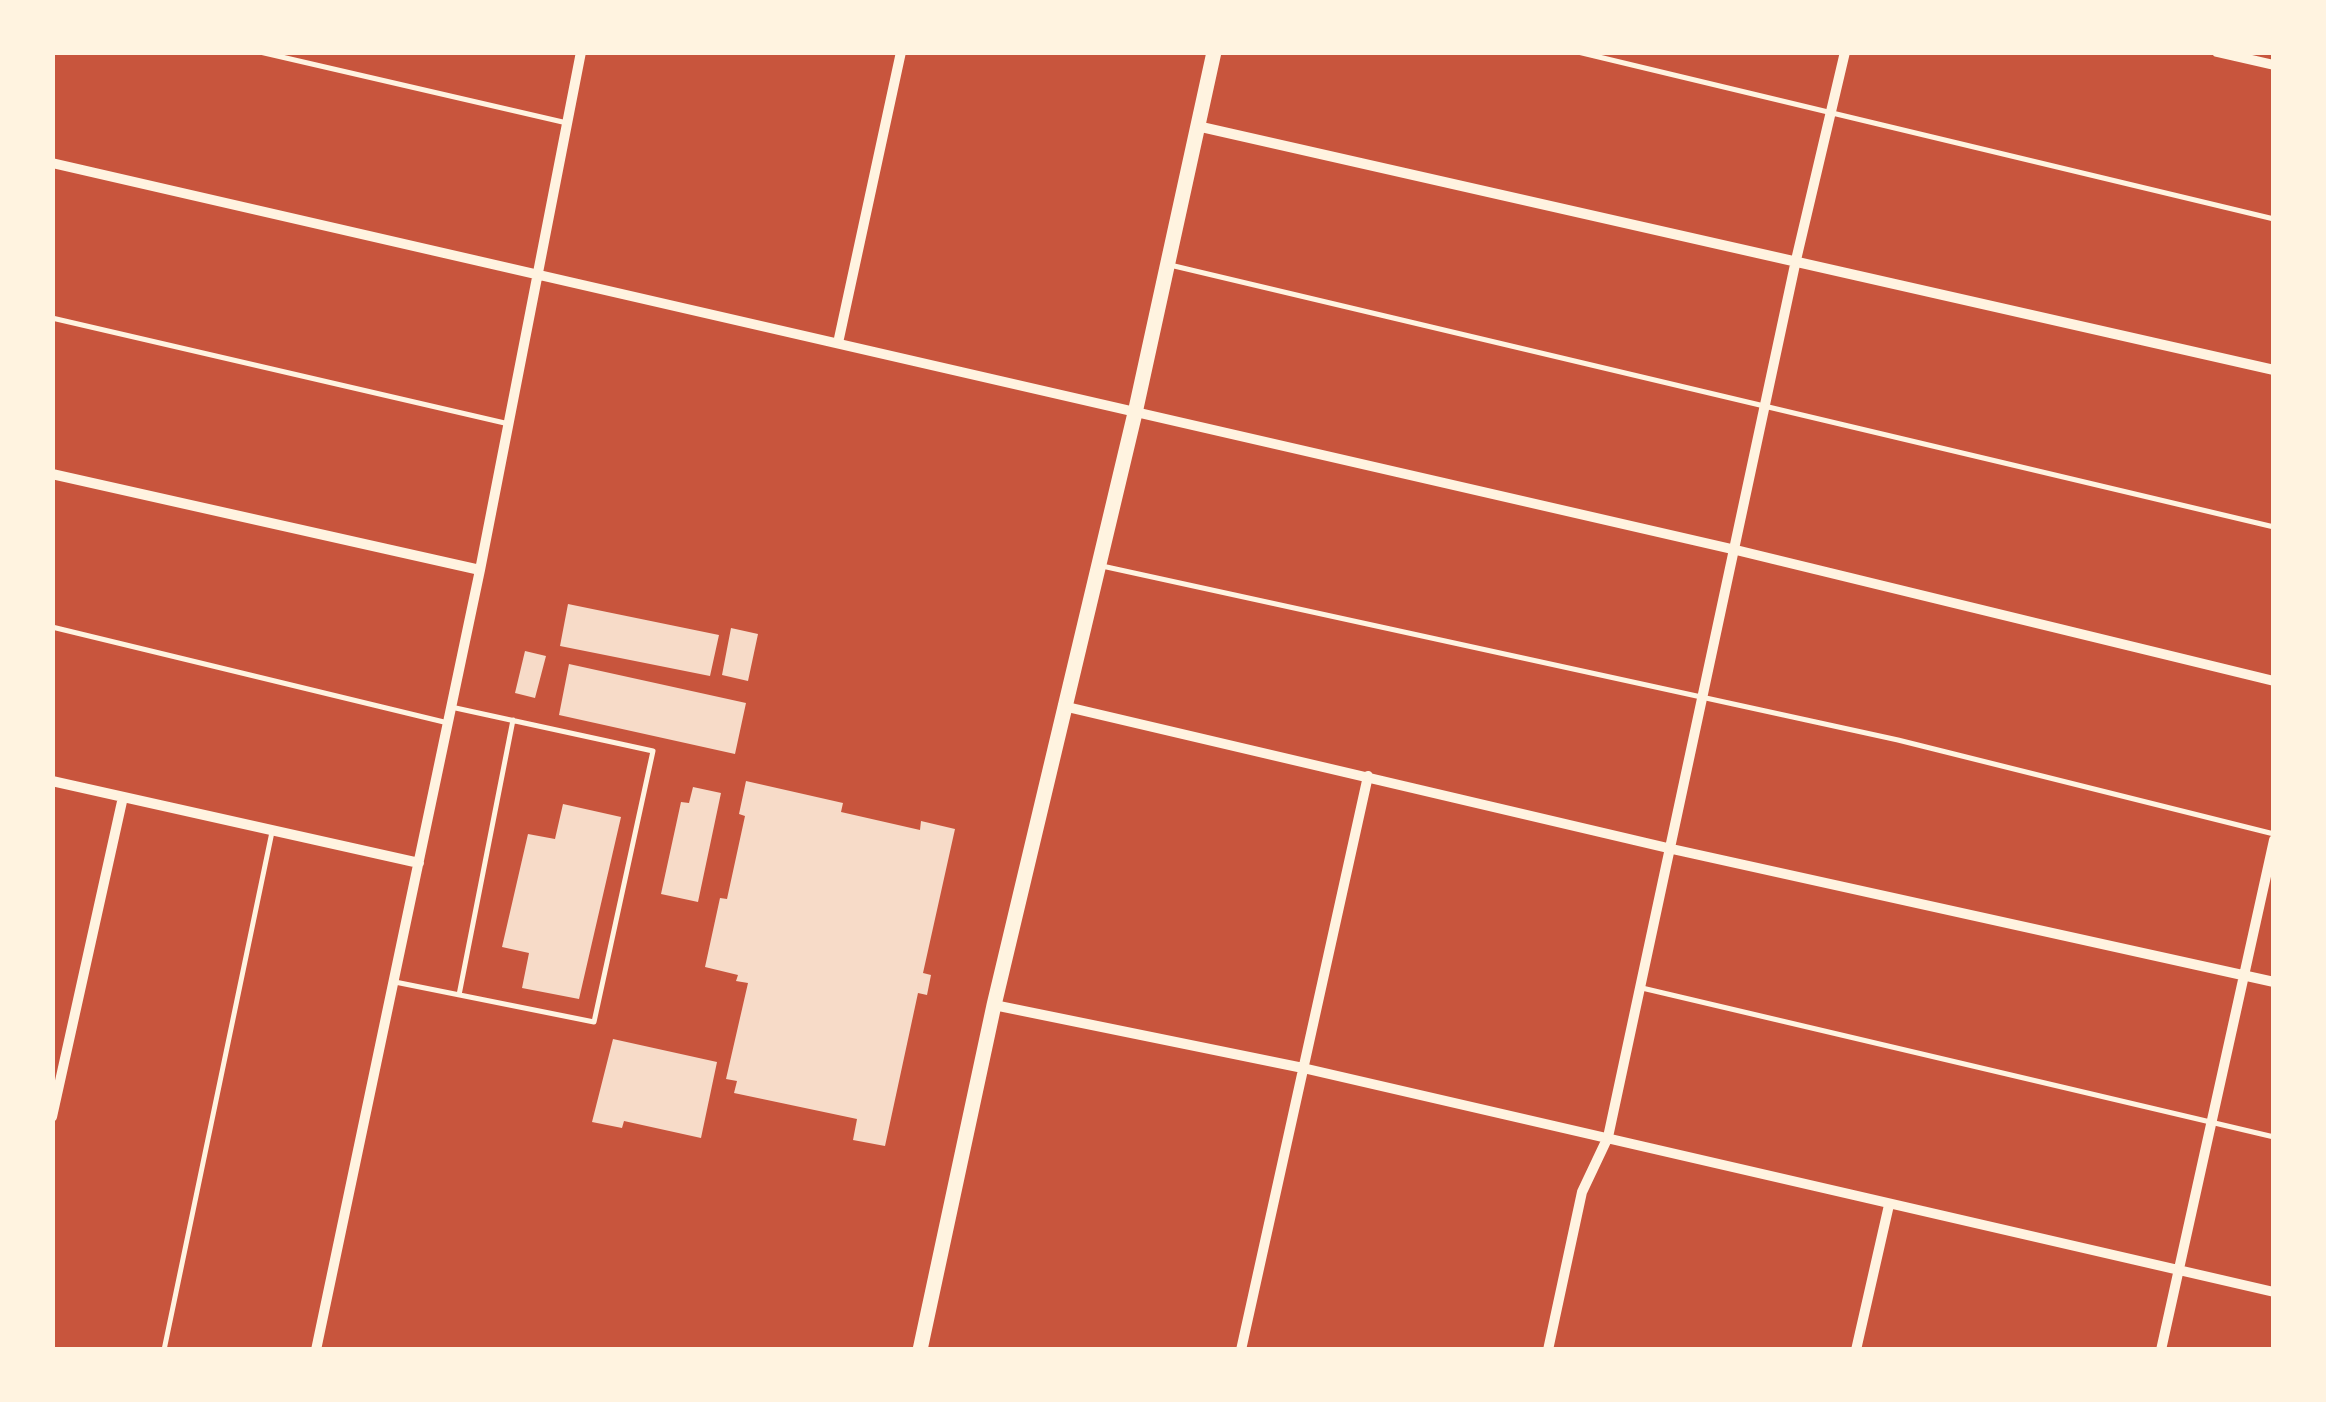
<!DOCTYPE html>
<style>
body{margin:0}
#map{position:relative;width:2326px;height:1402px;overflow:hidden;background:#c8553d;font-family:Raleway,sans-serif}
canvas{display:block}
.frame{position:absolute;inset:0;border:55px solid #fff3e0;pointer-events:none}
</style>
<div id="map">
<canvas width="2326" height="1402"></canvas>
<div class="frame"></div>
</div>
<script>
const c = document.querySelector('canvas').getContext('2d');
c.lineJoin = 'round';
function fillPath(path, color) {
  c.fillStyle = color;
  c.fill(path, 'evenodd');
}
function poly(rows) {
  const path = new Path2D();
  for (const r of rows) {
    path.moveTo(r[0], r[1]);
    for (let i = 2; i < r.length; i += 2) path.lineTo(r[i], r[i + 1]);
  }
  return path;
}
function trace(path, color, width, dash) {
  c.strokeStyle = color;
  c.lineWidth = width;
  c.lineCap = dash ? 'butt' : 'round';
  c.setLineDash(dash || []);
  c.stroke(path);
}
fillPath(poly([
 [568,604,719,635,710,676,560,646],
 [731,628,758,634,748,681,722,675],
 [525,651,546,656,535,698,515,693],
 [569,664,746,703,735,754,559,715],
 [746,781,843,803,841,812,920,830,921,821,955,829,923,973,931,975,927,995,918,993,885,1146,853,1140,857,1119,734,1093,737,1081,726,1079,748,983,736,981,738,975,705,967,720,898,727,899,745,816,739,814],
 [693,787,721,793,698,902,661,894,681,802,689,803],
 [563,804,621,817,579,999,522,988,529,953,502,947,528,834,555,839],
 [613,1039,717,1062,701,1138,624,1121,622,1128,592,1122]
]), '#f7dbc8');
trace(poly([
 [260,52,567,123],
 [1578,52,2274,219],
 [1170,265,2274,527],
 [52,318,509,424],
 [1102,566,1898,740,2274,834],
 [52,627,448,723],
 [395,982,594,1022,653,751,451,707],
 [1642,988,2274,1137],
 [459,995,513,720],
 [164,1350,272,832]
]), '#fff3e0', 5);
trace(poly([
 [2217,52,2274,65],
 [1197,126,2274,370],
 [52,163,1736,550,2274,681],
 [838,343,901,52],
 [52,474,480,570],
 [1063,706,1672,849,2274,982],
 [52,781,419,863],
 [994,1005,1303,1068,2274,1292],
 [52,1117,123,797],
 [316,1350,480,570,581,52],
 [1241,1350,1368,776],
 [1548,1350,1582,1192,1608,1137,1796,260,1845,52],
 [1856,1350,1889,1205],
 [2161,1350,2274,840]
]), '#fff3e0', 10);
trace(poly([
 [920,1350,994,1005,1135,413,1214,52]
]), '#fff3e0', 15);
</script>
